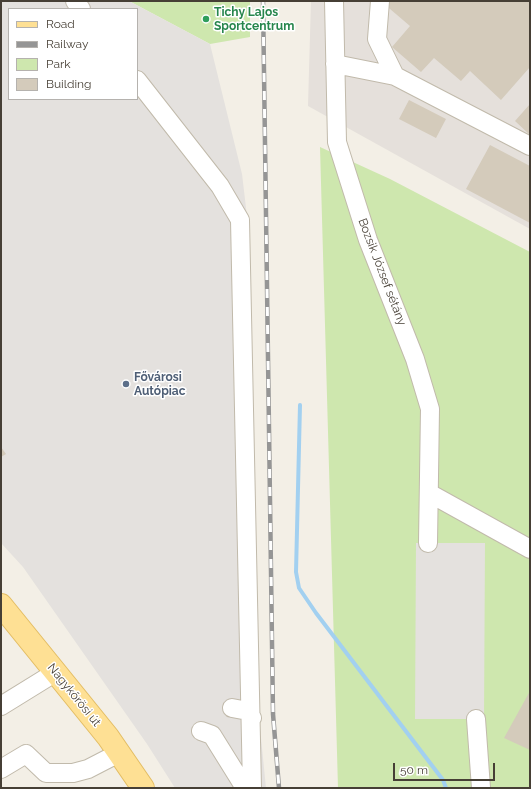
<!DOCTYPE html>
<meta charset="utf-8">
<style>
body{margin:0}
#map{position:relative;width:531px;height:789px;overflow:hidden;background:#f3efe6;font-family:Raleway,sans-serif}
canvas{display:block}
.frame{position:absolute;inset:0;border:2px solid #463f35;pointer-events:none}
.legend{position:absolute;left:8px;top:8px;width:130px;height:92px;box-sizing:border-box;background:#fff;border:1px solid #b5b2ae;margin:0;padding:5px 7px;list-style:none;font-size:12px;color:#463f35}
.legend li{display:flex;align-items:center;gap:8px;height:20px}
.legend b{width:20px;border:1px solid #b5b2ae}
.scale{position:absolute;left:393px;top:763px;width:102px;height:18px;box-sizing:border-box;border:2px solid #463f35;border-top:0;padding-left:5px;font-size:12px;line-height:14px;white-space:nowrap;color:#463f35;-webkit-text-stroke:3px #fff;paint-order:stroke}
</style>
<div id="map">
<canvas width="531" height="789"></canvas>
<div class="frame"></div>
<ul class="legend">
<li><b style="height:5px;background:#fee094"></b>Road</li>
<li><b style="height:5px;background:#959595"></b>Railway</li>
<li><b style="height:11px;background:#cee7ae"></b>Park</li>
<li><b style="height:11px;background:#d4cbbb"></b>Building</li>
</ul>
<div class="scale">50 m</div>
</div>
<script>
const c = document.querySelector('canvas').getContext('2d');
c.lineJoin = 'round';
function fillPath(path, color) {
  c.fillStyle = color;
  c.fill(path, 'evenodd');
}
function poly(rows) {
  const path = new Path2D();
  for (const r of rows) {
    path.moveTo(r[0], r[1]);
    for (let i = 2; i < r.length; i += 2) path.lineTo(r[i], r[i + 1]);
  }
  return path;
}
function trace(path, color, width, dash) {
  c.strokeStyle = color;
  c.lineWidth = width;
  c.lineCap = dash ? 'butt' : 'round';
  c.setLineDash(dash || []);
  c.stroke(path);
}
function label(font, color, halo, rows, align = 'center') {
  c.font = font + ' Raleway,sans-serif';
  c.lineWidth = 3;
  c.setLineDash([]);
  c.textBaseline = 'middle';
  c.strokeStyle = halo;
  c.fillStyle = color;
  for (const [text, x, y, turn = 0] of rows) {
    c.save();
    c.translate(x, y);
    c.rotate((+turn || 0) * Math.PI / 180);
    c.textAlign = isNaN(turn) ? turn : align;
    if (halo) c.strokeText(text, 0, 0);
    c.fillText(text, 0, 0);
    c.restore();
  }
}
fillPath(poly([
 [311,1,530,1,530,229,308,106]
]), '#e5e0db');
fillPath(poly([
 [129,1,250,1,250,37,210,44],
 [320,147,390,179,530,252,530,788,338,788]
]), '#cee7ae');
fillPath(poly([
 [1,1,129,1,210,44,242,174,248,225,257,698,266,788,175,788,147,744,23,567,1,543],
 [9,9,137,9,137,99,9,99],
 [416,543,485,543,484,719,415,719]
]), '#e4e1de');
trace(poly([
 [300,405,296,572,299,588,316,613,443,780,446,788]
]), '#a2d0f0', 4);
fillPath(poly([
 [385,1,530,1,530,67,501,100,470,71,461,81,434,58,421,72,392,47,410,26,383,3],
 [409,100,446,119,436,138,399,119],
 [530,104,530,135,515,121],
 [490,145,530,166,530,223,466,189],
 [1,447,6,454,1,457],
 [530,691,530,750,504,738]
]), '#d4cbbb');
const minor = poly([
 [75,1,81,9],
 [334,1,337,142,368,240,415,359,430,409,428,543],
 [380,1,377,39,395,76],
 [335,64,395,76,530,146],
 [137,80,220,186,240,220,252,788],
 [429,493,530,549],
 [1,706,56,672],
 [232,708,248,711,252,718],
 [476,719,481,788],
 [201,731,212,735,245,788],
 [1,769,26,754,46,773,73,773,88,769,119,753]
]);
const major = poly([
 [1,605,108,737,143,788]
]);
trace(minor, '#c1baab', 20);
trace(major, '#e3bd64', 24);
trace(minor, '#fff', 18);
trace(major, '#fee094', 22);
const rail = poly([
 [263,1,273,714,279,788]
]);
trace(rail, '#959595', 4.5);
trace(rail, '#fff', 3, [9]);
for (const [x, y, r, color] of [
 [206,19,4,"#2e9e5b"],
 [126,384,4,"#5c6f8a"]
]) {
  const dot = new Path2D();
  dot.arc(x, y, r, 0, 2 * Math.PI);
  c.fillStyle = color;
  c.fill(dot);
  trace(dot, '#fff', 1.5);
}
label('bold 12px', '#27864d', '#fff', [
 ["Tichy Lajos",214,12],
 ["Sportcentrum",214,26]
], 'left');
label('12px', '#463f35', '#fff', [
 ["Bozsik József sétány",382,272,69],
 ["Nagykőrösi út",74,695,51]
]);
label('bold 12px', '#4e5e75', '#fff', [
 ["Fővárosi",134,377],
 ["Autópiac",134,391]
], 'left');
</script>
